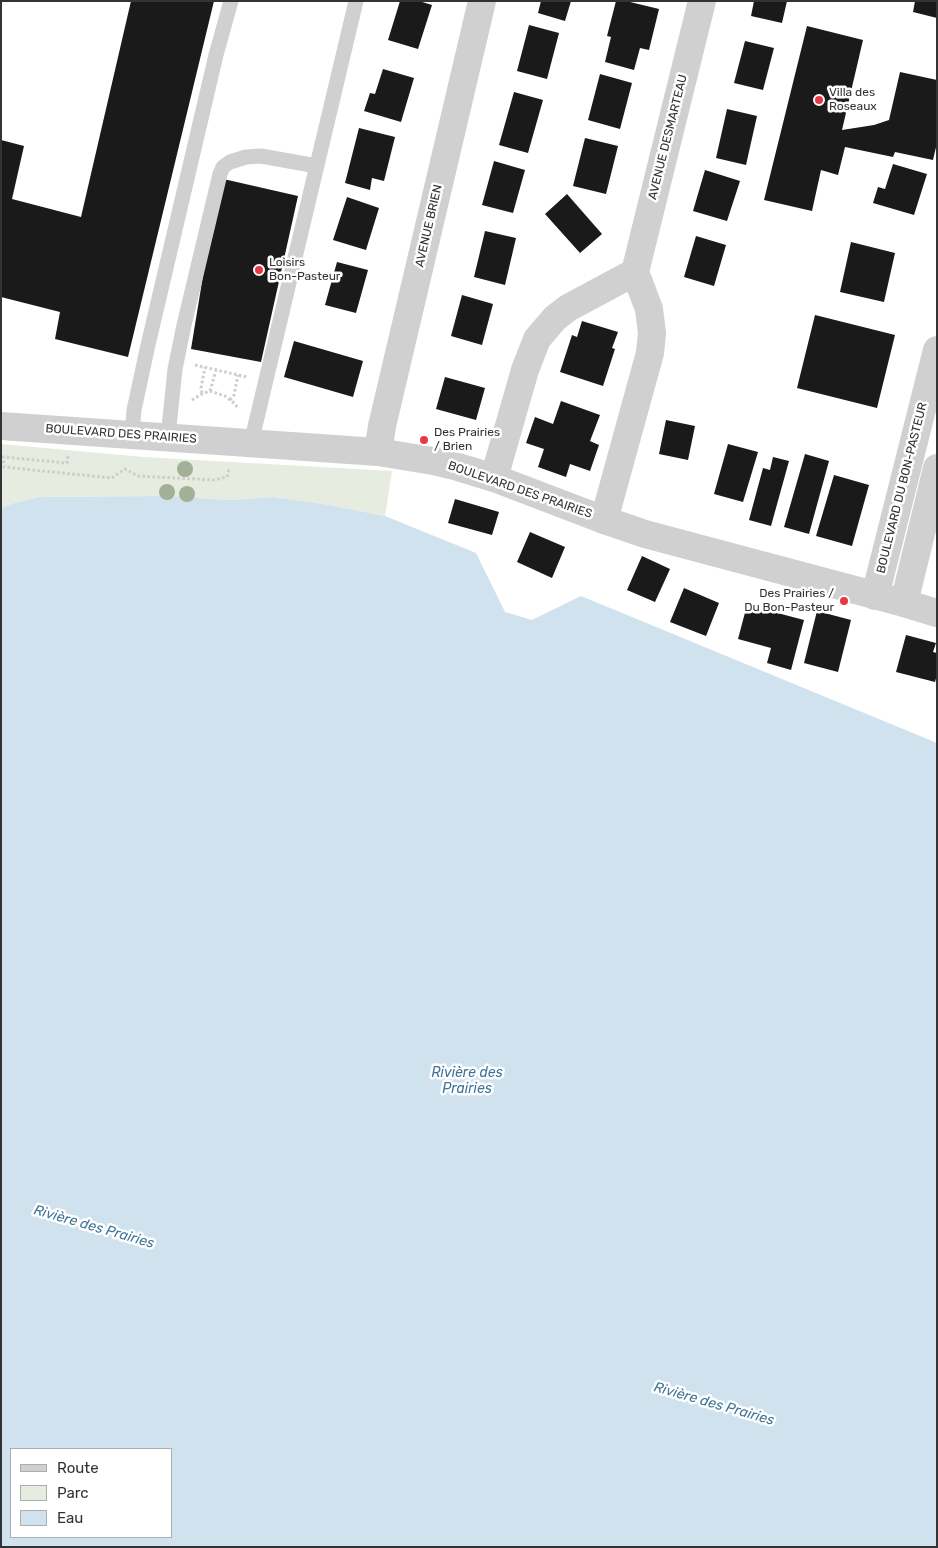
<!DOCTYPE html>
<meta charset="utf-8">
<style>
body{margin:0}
#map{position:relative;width:938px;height:1548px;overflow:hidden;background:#fff;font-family:Rubik,sans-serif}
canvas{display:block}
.frame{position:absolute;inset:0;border:2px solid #333;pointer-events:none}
.legend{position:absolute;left:10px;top:1448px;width:162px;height:90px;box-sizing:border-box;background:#fff;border:1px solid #adadad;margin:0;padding:6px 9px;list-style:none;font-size:15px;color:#333}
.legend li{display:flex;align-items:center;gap:10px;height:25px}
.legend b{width:25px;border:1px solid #adadad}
</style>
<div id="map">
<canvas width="938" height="1548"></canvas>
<div class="frame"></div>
<ul class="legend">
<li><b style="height:6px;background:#d0d0d0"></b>Route</li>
<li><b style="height:14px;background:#e6ecdf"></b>Parc</li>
<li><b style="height:14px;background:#cfe2ee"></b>Eau</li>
</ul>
</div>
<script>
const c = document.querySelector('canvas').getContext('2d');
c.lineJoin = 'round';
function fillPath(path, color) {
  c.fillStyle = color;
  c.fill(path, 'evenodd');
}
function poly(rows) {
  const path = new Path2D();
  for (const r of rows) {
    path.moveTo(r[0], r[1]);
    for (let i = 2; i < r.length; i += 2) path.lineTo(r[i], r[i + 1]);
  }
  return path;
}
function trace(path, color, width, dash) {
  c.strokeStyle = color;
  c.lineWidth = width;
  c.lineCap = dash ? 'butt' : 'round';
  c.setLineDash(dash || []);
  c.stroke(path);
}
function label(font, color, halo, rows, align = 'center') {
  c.font = font + ' Rubik,sans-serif';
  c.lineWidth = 5;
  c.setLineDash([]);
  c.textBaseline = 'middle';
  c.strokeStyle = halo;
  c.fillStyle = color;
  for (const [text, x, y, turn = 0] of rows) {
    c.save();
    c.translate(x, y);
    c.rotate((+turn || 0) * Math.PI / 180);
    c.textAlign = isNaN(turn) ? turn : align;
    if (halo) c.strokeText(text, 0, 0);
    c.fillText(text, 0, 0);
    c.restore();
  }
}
fillPath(poly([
 [1,444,143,457,392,471,385,516,329,505,274,497,231,500,162,496,40,497,14,503,1,508]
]), '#e6ecdf');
fillPath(poly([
 [162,496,231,500,274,497,329,505,385,516,476,553,505,612,532,620,581,596,937,743,937,1547,1,1547,1,508,14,503,40,497],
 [11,1449,171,1449,171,1537,11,1537]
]), '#cfe2ee');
fillPath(poly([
 [131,1,214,1,128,357,55,339,60,312,1,297,1,140,24,146,12,199,81,217],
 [400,1,419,1,432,5,418,49,388,40],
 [541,1,571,1,565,21,538,13],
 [616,1,626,1,659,9,649,50,640,48,634,70,605,62,611,37,607,36],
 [754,1,787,1,782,23,751,16],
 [915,1,937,1,937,18,913,12],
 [529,25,559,33,547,79,517,71],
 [807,26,863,40,842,130,874,125,889,120,900,72,937,80,937,143,933,160,895,152,893,157,845,147,838,175,821,170,812,211,764,200],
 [745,41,774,48,763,90,734,83],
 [383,69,414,78,401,122,364,111,370,93,375,94],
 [600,74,632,83,620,129,588,120],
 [514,92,543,100,528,153,499,145],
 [727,109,757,116,746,165,716,158],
 [359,128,395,137,384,181,372,178,370,190,345,183],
 [585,138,618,146,606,194,573,186],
 [494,161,525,170,513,213,482,205],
 [893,164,927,174,914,215,873,203,878,187,885,189],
 [705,170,740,181,727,221,693,211],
 [219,178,298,196,261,362,191,349],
 [567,194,602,234,580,253,545,214],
 [347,197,379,208,366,250,333,240],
 [485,231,516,238,505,285,474,277],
 [696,236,726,245,714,286,684,277],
 [851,242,895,253,884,302,840,292],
 [337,262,368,270,356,313,325,305],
 [462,295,493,304,482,345,451,336],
 [815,315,895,335,877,408,797,388],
 [582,321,618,332,612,348,615,349,603,386,560,372,572,335,577,337],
 [294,341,363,361,353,397,284,377],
 [445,377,485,388,476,420,436,409],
 [561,401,600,415,590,441,599,445,590,471,570,464,566,477,538,467,544,449,526,443,535,417,553,424],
 [666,420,695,426,688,460,659,454],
 [728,444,758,452,743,502,714,494],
 [805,454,829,461,809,534,784,527],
 [773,457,789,461,771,526,749,520,763,468,770,470],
 [834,475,869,485,852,546,816,536],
 [455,499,499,512,492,535,448,523],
 [530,532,565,547,552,578,517,562],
 [642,556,670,569,655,602,627,590],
 [684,588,719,603,706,636,670,622],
 [747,605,804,620,791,670,767,663,771,648,738,639],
 [817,611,851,620,838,672,804,663],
 [906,635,936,643,933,652,937,653,937,675,935,682,896,672]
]), '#1a1a1a');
trace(poly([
 [195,365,247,377],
 [210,391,216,370],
 [202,393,201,388,205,367],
 [192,400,202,394,210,391,225,396,234,403,238,408],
 [230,400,234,395,238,375],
 [68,456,67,463,3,457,4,467,112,478,125,469,138,476,214,480,227,477,229,468]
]), '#cdcdcd', 3, [2.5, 2.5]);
trace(poly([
 [132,434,134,410,148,345,216,55,231,1],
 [168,437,175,369,184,325,220,174,223,167,230,162,246,157,261,156,317,166],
 [251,443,356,1]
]), '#d0d0d0', 15);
trace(poly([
 [378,452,382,426,482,1],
 [494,478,525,370,537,339,555,318,568,308,635,272],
 [604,520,650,353,652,333,649,309,635,272,702,1],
 [875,596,937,350],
 [904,603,937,468]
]), '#d0d0d0', 28);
trace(poly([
 [1,426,378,452,433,461,458,467,494,478,604,520,645,534,904,603,937,613]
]), '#d0d0d0', 28);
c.fillStyle = '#a2b095';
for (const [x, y] of [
 [185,469],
 [167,492],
 [187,494]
]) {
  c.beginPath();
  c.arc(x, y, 8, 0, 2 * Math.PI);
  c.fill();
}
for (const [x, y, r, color] of [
 [819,100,5,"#e63946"],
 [259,270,5,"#e63946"],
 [424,440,5,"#e63946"],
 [844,601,5,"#e63946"]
]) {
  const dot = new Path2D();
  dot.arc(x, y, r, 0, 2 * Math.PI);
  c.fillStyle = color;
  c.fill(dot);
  trace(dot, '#fff', 2);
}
label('12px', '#333', '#fff', [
 ["Villa des",829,93],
 ["Roseaux",829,107],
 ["Loisirs",269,263],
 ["Bon-Pasteur",269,277],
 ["Des Prairies",434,433],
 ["/ Brien",434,447],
 ["Des Prairies /",834,594,"right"],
 ["Du Bon-Pasteur",834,608,"right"]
], 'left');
label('12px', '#333', '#fff', [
 ["AVENUE DESMARTEAU",668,137,-76],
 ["AVENUE BRIEN",429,226,-77],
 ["BOULEVARD DES PRAIRIES",121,434,4],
 ["BOULEVARD DU BON-PASTEUR",902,488,-76],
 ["BOULEVARD DES PRAIRIES",520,490,19]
]);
label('italic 14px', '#3f7597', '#fff', [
 ["Rivière des",467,1073],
 ["Prairies",467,1089],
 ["Rivière des Prairies",94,1227,16],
 ["Rivière des Prairies",714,1404,16]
]);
</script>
